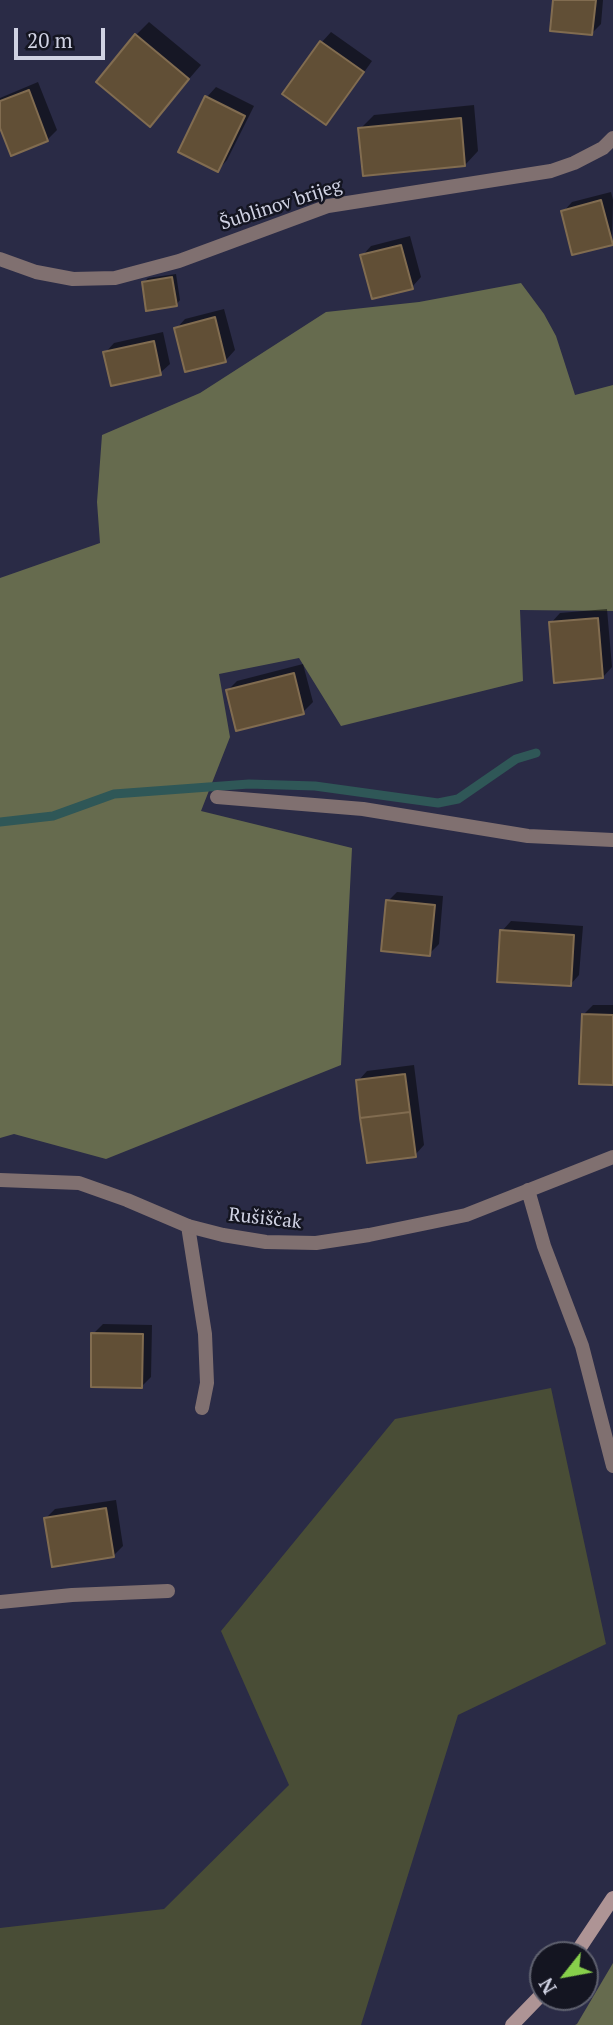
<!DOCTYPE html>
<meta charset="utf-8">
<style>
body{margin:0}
#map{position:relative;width:613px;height:2025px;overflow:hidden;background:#2a2b46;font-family:"PT Serif",serif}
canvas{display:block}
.north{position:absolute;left:529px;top:1941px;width:70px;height:70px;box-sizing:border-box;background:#141521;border:2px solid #5f616f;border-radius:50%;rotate:239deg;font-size:19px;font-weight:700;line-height:28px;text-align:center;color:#d0d2e3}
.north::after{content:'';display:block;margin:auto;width:24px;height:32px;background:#87cf4b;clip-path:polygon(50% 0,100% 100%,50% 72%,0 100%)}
.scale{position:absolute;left:14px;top:28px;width:91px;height:32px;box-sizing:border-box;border:4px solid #d0d2e3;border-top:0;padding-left:9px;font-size:21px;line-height:24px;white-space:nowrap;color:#d0d2e3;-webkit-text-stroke:5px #141521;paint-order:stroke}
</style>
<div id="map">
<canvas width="613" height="2025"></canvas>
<div class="north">N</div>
<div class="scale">20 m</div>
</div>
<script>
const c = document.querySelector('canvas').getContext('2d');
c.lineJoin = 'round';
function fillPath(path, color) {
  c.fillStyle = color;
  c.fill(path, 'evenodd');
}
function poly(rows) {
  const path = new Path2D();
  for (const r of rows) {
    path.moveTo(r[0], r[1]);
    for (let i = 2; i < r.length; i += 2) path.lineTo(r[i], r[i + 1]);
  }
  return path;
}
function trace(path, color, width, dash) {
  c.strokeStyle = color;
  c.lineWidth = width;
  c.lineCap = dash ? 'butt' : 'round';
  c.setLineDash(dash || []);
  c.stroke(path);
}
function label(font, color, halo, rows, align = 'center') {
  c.font = font + ' "PT Serif",serif';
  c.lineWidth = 5;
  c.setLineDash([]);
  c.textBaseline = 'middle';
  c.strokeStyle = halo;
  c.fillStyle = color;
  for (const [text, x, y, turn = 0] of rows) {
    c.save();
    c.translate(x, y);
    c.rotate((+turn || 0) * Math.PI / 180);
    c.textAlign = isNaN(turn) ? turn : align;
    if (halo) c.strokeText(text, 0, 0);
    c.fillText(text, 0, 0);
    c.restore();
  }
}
fillPath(poly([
 [551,1388,606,1644,458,1715,361,2025,0,2025,0,1928,164,1909,289,1785,221,1631,395,1419]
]), '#494d36');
fillPath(poly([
 [521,283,544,314,556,336,575,395,613,385,613,611,520,610,523,681,341,726,299,658,219,674,230,737,201,811,352,848,341,1065,106,1159,14,1134,0,1138,0,578,100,543,97,502,102,435,200,393,326,312,419,302],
 [613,1963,613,2025,575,2025,577,2024]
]), '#666b4e');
fillPath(poly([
 [555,0,603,0,601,24,592,33],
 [149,22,201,65,150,124,136,35],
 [331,32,372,61,335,113,326,122,285,93,322,42],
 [38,82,57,130,47,140,0,123,0,98],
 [216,87,254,106,227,160,218,170,180,151,207,97],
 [474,105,478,151,465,165,360,129,374,115],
 [611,192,613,200,612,243,563,212,572,202],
 [410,236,421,277,412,287,362,256,371,246],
 [176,274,180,300,176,305,143,283,148,278],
 [224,309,235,350,226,360,187,370,176,329,185,319],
 [163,332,170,364,160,373,105,353,114,343],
 [607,609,612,667,603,677,551,623,560,613],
 [303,664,313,702,303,712,228,690,237,681],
 [397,892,443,896,439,944,429,954,388,901],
 [511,921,583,926,579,975,570,985,502,931],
 [593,1005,613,1005,613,1083,584,1014],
 [414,1065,424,1145,415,1155,358,1081,367,1071],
 [103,1324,152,1325,151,1377,142,1386,93,1334],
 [116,1500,123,1546,113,1556,46,1518,55,1509]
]), '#0007');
trace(poly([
 [0,822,53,816,114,794,249,784,315,786,438,803,458,799,516,759,536,753]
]), '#2f5757', 9);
const building = poly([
 [553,0,596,0,592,35,550,31,553,0],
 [135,34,189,79,150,127,96,82,135,34],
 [320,41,364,72,326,125,282,94,320,41],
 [29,90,48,141,11,156,0,128,0,101,29,90],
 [205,96,245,116,218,172,178,152,205,96],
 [461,118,465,166,363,176,358,128,461,118],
 [601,200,613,245,572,255,561,211,601,200],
 [401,245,413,289,372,299,360,255,401,245],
 [172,277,177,306,146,311,142,282,172,277],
 [215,317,226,362,185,372,174,328,215,317],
 [154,341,161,375,111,386,103,352,154,341],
 [598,618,603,678,554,683,549,622,598,618],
 [294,673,304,714,236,731,226,690,294,673],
 [386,900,435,905,430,956,381,951,386,900],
 [500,930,574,935,571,986,497,982,500,930],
 [582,1014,613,1015,613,1085,579,1084,582,1014],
 [405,1074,410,1112,360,1118,356,1080,405,1074],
 [410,1112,416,1157,367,1163,360,1118,410,1112],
 [91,1333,143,1334,142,1388,91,1387,91,1333],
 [106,1508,114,1557,52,1567,44,1518,106,1508]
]);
fillPath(building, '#614f36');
trace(building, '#816c50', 2);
trace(poly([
 [188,1226,205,1334,207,1383,202,1408],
 [0,1602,72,1595,168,1591]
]), '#807070', 14);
trace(poly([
 [0,259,36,272,73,279,115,278,179,261,328,206,551,171,574,163,603,148,613,138],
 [217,797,363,809,528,836,613,840],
 [0,1180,79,1183,127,1200,188,1226,223,1235,266,1242,316,1243,369,1235,466,1215,613,1157],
 [528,1190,544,1246,582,1346,613,1466]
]), '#807070', 14);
trace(poly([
 [575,1955,613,1898],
 [512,2025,543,1993]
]), '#ae9495', 14);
label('19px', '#d0d2e3', '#141521', [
 ["Šublinov brijeg",281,205,-18],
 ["Rušiščak",265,1219,6]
]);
</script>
